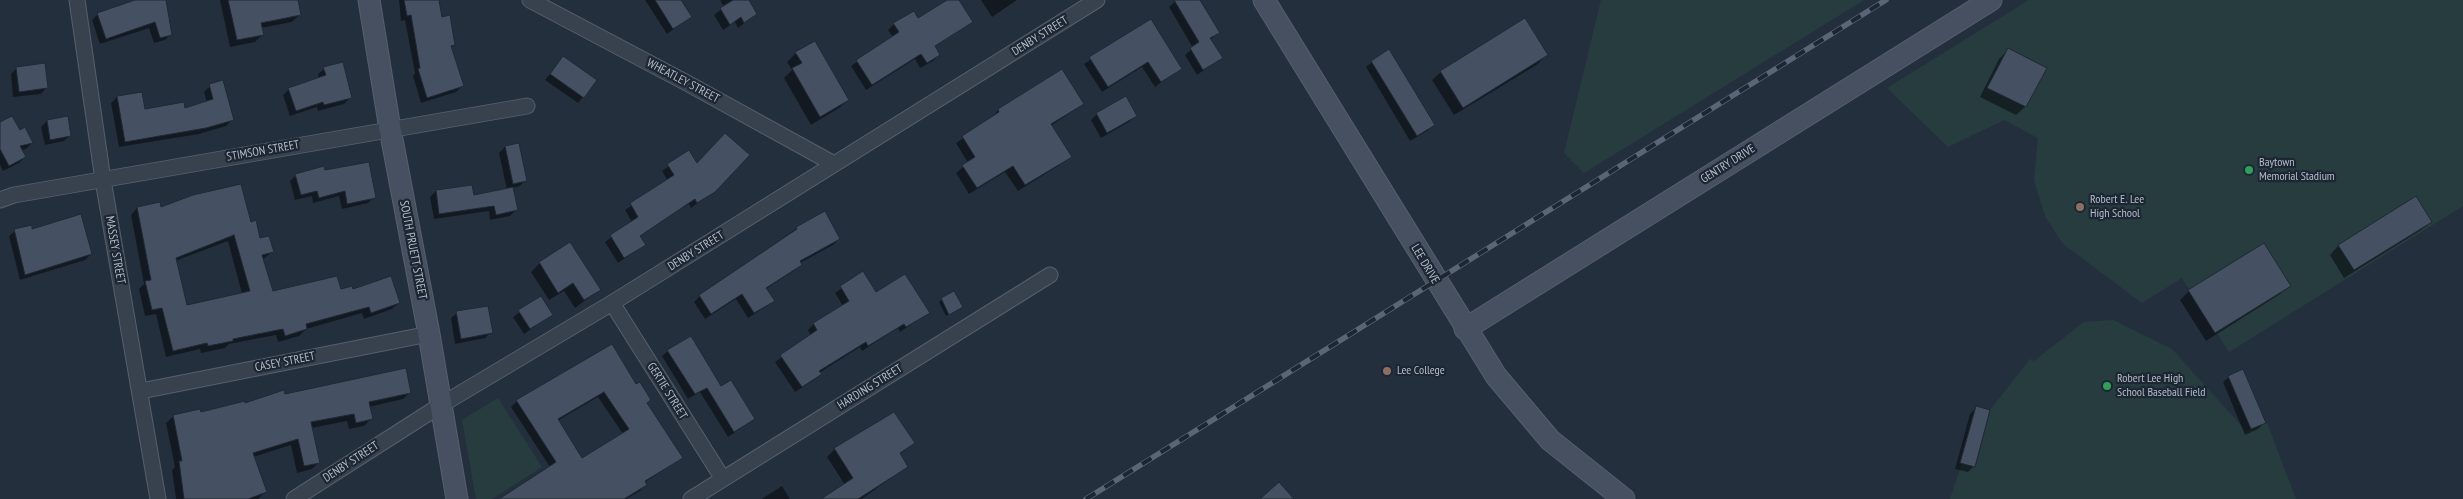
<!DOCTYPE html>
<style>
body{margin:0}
canvas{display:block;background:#242f3e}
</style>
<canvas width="2463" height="499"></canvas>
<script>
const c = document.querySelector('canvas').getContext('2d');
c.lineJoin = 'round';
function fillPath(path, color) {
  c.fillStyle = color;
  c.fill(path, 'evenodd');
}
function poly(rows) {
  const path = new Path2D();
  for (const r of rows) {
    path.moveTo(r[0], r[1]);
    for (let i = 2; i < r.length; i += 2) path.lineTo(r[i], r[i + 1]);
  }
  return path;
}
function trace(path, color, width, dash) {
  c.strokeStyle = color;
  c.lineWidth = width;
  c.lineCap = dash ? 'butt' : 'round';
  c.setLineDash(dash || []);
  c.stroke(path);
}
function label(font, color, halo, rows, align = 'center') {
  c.font = font + ' "PT Sans Narrow",sans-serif';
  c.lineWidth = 4.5;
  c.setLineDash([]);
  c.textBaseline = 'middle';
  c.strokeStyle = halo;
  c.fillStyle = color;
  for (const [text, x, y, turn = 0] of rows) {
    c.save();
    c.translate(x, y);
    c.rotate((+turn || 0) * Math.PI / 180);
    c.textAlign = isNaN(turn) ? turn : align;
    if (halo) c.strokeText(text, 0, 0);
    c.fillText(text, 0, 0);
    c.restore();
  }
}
fillPath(poly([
 [1601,0,1864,0,1584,173,1564,153],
 [2029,0,2463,0,2463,206,2229,352,2182,278,2142,303,2062,243,2045,216,2034,180,2038,138,2004,120,1948,147,1887,88],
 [2113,320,2172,349,2246,431,2267,423,2296,499,1950,499,1962,463,1976,466,1990,410,2030,359,2034,361,2084,322],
 [498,398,542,467,492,499,476,499,462,420]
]), '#263c3f');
fillPath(poly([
 [151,0,165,0,171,34,165,40,154,43,149,28,100,44,92,20,98,14],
 [220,0,297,0,299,15,292,22,261,28,263,34,255,42,230,47],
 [399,0,438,0,441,18,454,45,451,48,462,86,456,92,421,103,413,76,415,73,405,20,401,21],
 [645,0,680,0,690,17,667,34],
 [720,0,747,0,756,14,738,28,735,22,723,30,714,15,724,7],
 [949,0,958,0,971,22,934,47,939,55,933,61,920,68,915,59,866,90,851,66,893,37,888,30,894,24,918,20],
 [981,0,1017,0,992,17],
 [1177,0,1199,0,1218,33,1210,40,1221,58,1197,75,1185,55,1193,48,1169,7],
 [1150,20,1180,68,1155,87,1142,67,1102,92,1084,64],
 [2008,50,2025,107,2016,115,1980,97,1999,59],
 [796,53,848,100,839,108,811,125,784,78,792,70,787,62],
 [1546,55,1538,64,1454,115,1432,80,1441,72],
 [563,58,583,97,578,103,545,80],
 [1372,62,1433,125,1427,131,1410,141,1366,67],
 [17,68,46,88,41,94,13,97,11,74],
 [324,69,350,98,344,104,318,111,317,107,290,116,283,95,289,89,319,79,318,74],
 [1062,71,1083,104,1051,126,1070,156,1063,163,1018,191,1005,172,969,194,956,173,968,163,956,143,992,118,998,110],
 [210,86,232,120,226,126,199,134,119,147,111,103,117,97,141,93,144,110,184,109,207,103,204,92],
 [1097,114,1135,116,1129,122,1101,138,1091,120],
 [47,121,70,135,64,141,45,145,41,127],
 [0,124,19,132,32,143,26,149,21,150,25,157,19,163,3,171,0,165],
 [518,144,525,180,520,186,512,188,516,210,510,216,490,220,489,211,434,219,430,197,436,191,471,186,473,197,507,190,499,153,505,147],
 [689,152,714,191,691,208,689,204,667,217,639,237,644,245,618,263,605,242,632,222,625,210,668,181,662,171],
 [324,171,374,197,368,203,342,209,339,196,313,203,312,196,295,200,290,181,296,175],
 [2416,198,2430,222,2421,230,2344,278,2330,255,2338,246],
 [137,208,160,209,250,224,260,239,272,252,262,260,272,292,352,291,399,303,392,309,364,319,362,313,306,329,299,336,278,342,276,335,229,344,225,348,201,353,200,349,166,357,156,314,145,316,139,289,144,284,131,215],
 [228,241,242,294,186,306,175,261],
 [824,213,839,239,833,245,800,263,795,270,766,289,773,300,767,306,748,318,736,299,705,319,694,302,700,296,797,228],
 [15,231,31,233,91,254,85,260,20,280,9,236],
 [570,244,599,290,575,308,564,291,549,300,531,272,540,263],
 [863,273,876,294,928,313,900,332,898,328,862,351,860,347,819,373,820,374,814,380,795,392,775,362,811,336,808,330,814,324,843,306,835,293],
 [2289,285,2280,294,2206,341,2180,300,2189,291],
 [954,293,959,309,946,316,939,302],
 [541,297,551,315,524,334,513,317],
 [457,313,491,332,485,338,455,344,451,318],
 [611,346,681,458,644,483,645,485,640,491,626,499,501,499,550,467,511,407,517,401],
 [598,397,623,434,581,460,557,421],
 [668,351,721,388,754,419,728,437,700,392,688,399,662,356],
 [2229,377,2264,423,2258,429,2245,435,2223,382],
 [410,392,403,399,369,407,372,418,364,426,349,429,347,421,311,428,319,462,312,469,297,473,291,445,253,457,266,491,258,499,176,499,172,470,175,467,166,423,174,416,200,413,284,395],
 [1976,408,1974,466,1968,472,1955,469,1970,414],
 [894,413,913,443,899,455,907,466,862,499,823,499,845,485,827,457,835,449],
 [782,486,790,499,762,499,763,498]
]), '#0007');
const building = poly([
 [135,0,166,0,172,35,160,38,155,22,106,39,97,13,135,0],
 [228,0,298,0,301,15,261,23,264,35,237,40,228,0],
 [404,0,439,0,442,17,450,15,455,45,451,46,464,86,427,98,418,69,420,68,411,15,407,16,404,0],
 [655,0,681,0,692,17,673,29,655,0],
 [733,0,749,0,757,14,744,23,741,17,730,25,720,8,733,0],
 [947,0,959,0,973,22,935,46,940,55,927,63,921,54,872,85,856,60,899,32,893,23,914,11,918,18,947,0],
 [1174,0,1200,0,1220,33,1210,38,1223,58,1203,70,1190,48,1199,42,1174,0],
 [1525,18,1548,55,1463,108,1440,71,1525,18],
 [1151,19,1182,69,1161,82,1148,62,1108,87,1089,57,1151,19],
 [815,41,849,100,820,117,792,68,802,63,795,52,815,41],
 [2008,48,2047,68,2026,107,1987,88,2008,48],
 [1389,49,1435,125,1417,136,1371,61,1389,49],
 [563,56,597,80,584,98,550,74,563,56],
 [343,62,352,98,324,105,323,102,296,111,288,88,326,75,323,67,343,62],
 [45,63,48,88,19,92,16,67,45,63],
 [1062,69,1084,104,1051,124,1072,157,1025,185,1013,166,977,188,962,165,975,157,962,136,999,112,998,109,1062,69],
 [223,80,234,120,206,128,125,142,117,96,142,92,145,109,184,102,185,108,213,99,209,84,223,80],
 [1126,96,1137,116,1107,133,1096,113,1126,96],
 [12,116,20,130,25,127,33,143,20,146,26,157,9,166,0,149,0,122,12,116],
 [68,116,71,136,50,140,47,120,68,116],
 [725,133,750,155,715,192,697,203,695,199,640,236,646,245,624,258,610,235,638,217,630,203,674,175,667,164,689,150,697,163,725,133],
 [519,143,527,181,513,184,505,146,519,143],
 [369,162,376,198,347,204,345,191,319,198,317,191,301,195,295,174,324,166,325,170,369,162],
 [241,184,251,222,256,220,260,238,269,236,274,252,262,255,273,291,337,276,341,289,352,286,353,289,391,276,400,303,371,313,369,307,306,324,307,329,285,336,283,329,233,339,233,341,208,346,207,343,173,351,162,308,152,310,145,281,151,280,137,207,160,202,161,207,193,195,241,184],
 [234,235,250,291,187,305,176,258,234,235],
 [472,185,474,195,513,187,518,210,496,215,494,206,439,214,436,190,472,185],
 [2416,196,2432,222,2354,270,2338,245,2416,196],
 [825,211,840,239,800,261,802,265,766,288,775,301,754,313,742,294,711,314,699,295,797,229,796,227,825,211],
 [81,214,92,254,25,275,14,229,32,225,32,229,81,214],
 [570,242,601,290,584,300,573,283,558,293,539,262,570,242],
 [2264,243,2291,286,2215,333,2188,290,2264,243],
 [863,271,876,292,905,274,930,313,906,327,904,324,868,346,866,342,819,371,822,374,802,387,780,355,817,330,813,323,849,301,840,286,863,271],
 [954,291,963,307,949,315,941,298,954,291],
 [541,296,553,315,530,329,518,310,541,296],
 [488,306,493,333,461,339,456,311,488,306],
 [691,336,721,386,731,380,755,419,734,432,707,388,695,394,667,350,691,336],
 [612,344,636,384,640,382,651,400,647,403,683,458,645,481,647,485,624,499,499,499,556,462,516,400,612,344],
 [604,392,629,429,582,458,558,419,604,392],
 [406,368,411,393,369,402,373,419,356,423,354,414,311,422,320,463,304,466,298,439,253,453,267,492,248,499,184,499,179,461,182,461,173,415,200,409,201,412,245,401,245,403,284,390,285,394,406,368],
 [2243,369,2266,423,2251,429,2228,376,2243,369],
 [1976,406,1990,410,1975,467,1960,463,1976,406],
 [894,412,915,443,900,453,908,467,858,499,821,499,853,478,834,448,894,412],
 [1279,482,1294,499,1260,499,1279,482]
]);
fillPath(building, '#455162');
trace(building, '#1f2835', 1);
const street = poly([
 [77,0,103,180,158,499],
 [530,0,687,83,834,164],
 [0,200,14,195,527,106],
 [612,303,723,479],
 [141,391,429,334],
 [294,499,441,405,612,303,1097,0],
 [691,499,1050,275]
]);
const secondary = poly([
 [369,0,390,129,429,334,457,499],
 [1264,0,1496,376,1550,440,1624,499],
 [1465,329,1991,0]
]);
trace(street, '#565f6c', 17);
trace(secondary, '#565f6c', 23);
trace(street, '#38414e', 15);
trace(secondary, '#465061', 21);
const rail = poly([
 [1086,499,1886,0]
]);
trace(rail, '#5a6575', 5.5);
trace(rail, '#1d2633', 4, [11]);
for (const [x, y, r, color] of [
 [2249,170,5,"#2e9e5b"],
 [2080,207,5,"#8d6e63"],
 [1387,371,5,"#8d6e63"],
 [2107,386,5,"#2e9e5b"]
]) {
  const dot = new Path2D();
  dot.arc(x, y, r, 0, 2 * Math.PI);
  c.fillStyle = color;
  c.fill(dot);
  trace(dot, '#1d2633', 2);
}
label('12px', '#b4bcc9', '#1d2633', [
 ["DENBY STREET",1040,36,-32],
 ["WHEATLEY STREET",683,81,28],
 ["STIMSON STREET",263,151,-10],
 ["GENTRY DRIVE",1728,164,-32],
 ["MASSEY STREET",115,250,80],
 ["SOUTH PRUETT STREET",413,250,79],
 ["DENBY STREET",696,251,-32],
 ["LEE DRIVE",1425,264,59],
 ["CASEY STREET",285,362,-11],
 ["HARDING STREET",870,387,-32],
 ["GERTIE STREET",667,391,58],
 ["DENBY STREET",351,462,-33]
]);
label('12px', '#b4bcc9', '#1d2633', [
 ["Baytown",2259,163],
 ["Memorial Stadium",2259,177],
 ["Robert E. Lee",2090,200],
 ["High School",2090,214],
 ["Lee College",1397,371],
 ["Robert Lee High",2117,379],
 ["School Baseball Field",2117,393]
], 'left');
</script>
